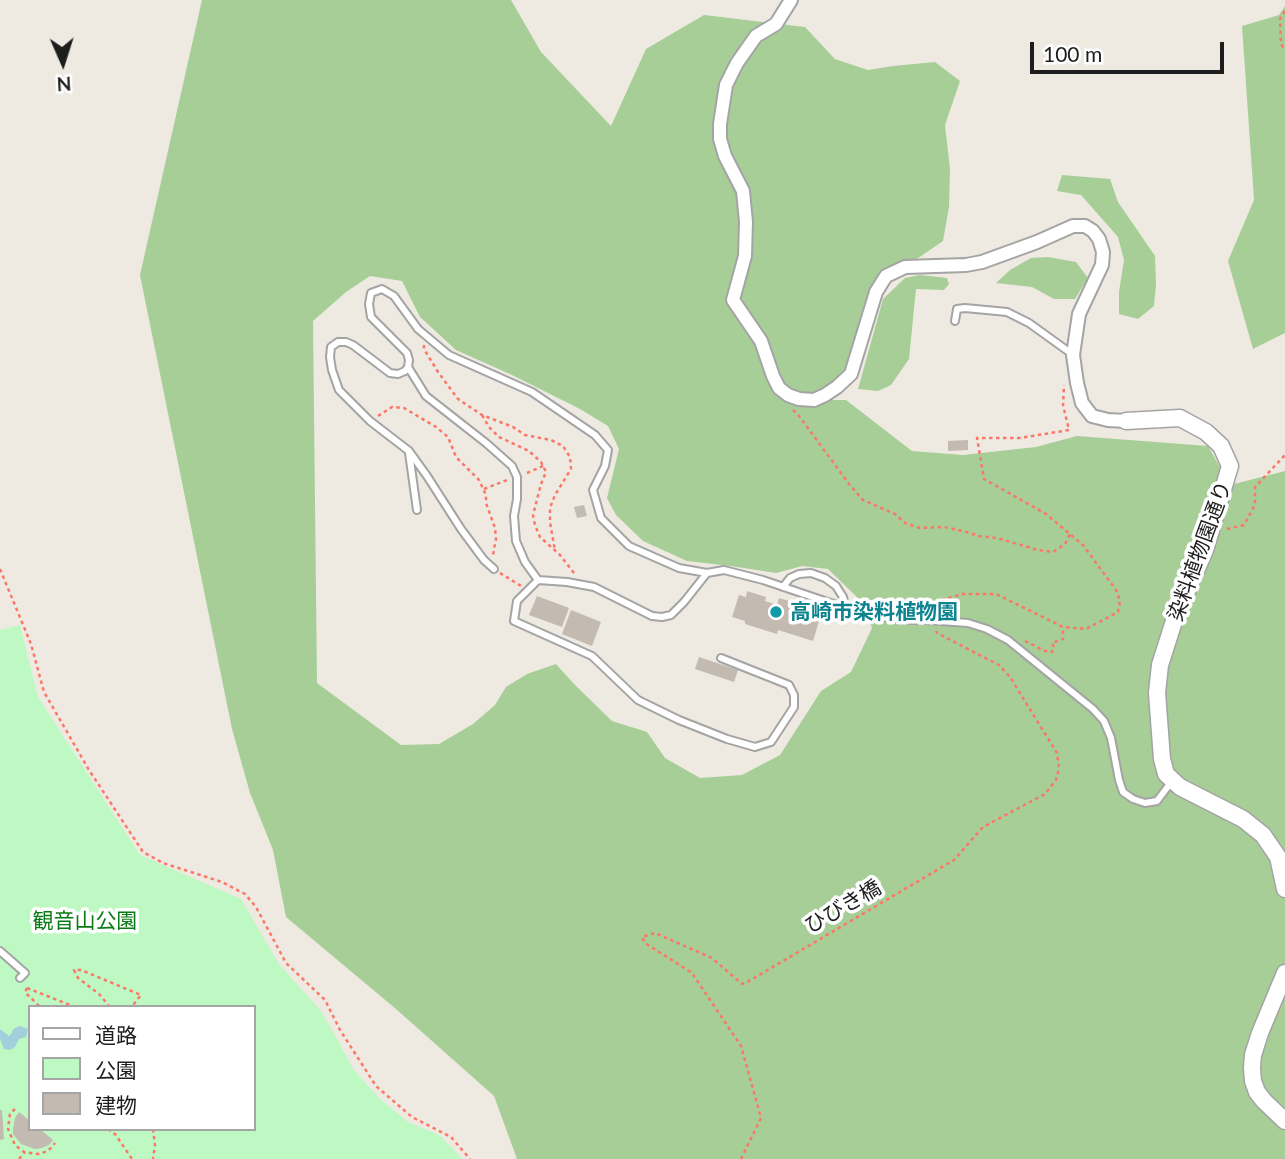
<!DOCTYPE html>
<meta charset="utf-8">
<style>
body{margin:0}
#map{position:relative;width:1285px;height:1159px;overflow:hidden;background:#eeeae2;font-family:Lato,"Noto Sans JP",sans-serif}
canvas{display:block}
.legend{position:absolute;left:28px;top:1005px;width:228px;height:126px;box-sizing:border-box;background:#fff;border:2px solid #a5a5a5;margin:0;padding:9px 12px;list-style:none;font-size:21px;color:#1d1d1d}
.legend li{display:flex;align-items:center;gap:14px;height:35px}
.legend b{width:35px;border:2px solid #a5a5a5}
.north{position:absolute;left:28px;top:28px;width:70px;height:70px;-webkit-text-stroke:5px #fff;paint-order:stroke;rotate:177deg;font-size:19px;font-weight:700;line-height:28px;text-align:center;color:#1d1d1d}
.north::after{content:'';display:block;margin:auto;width:24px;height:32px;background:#1d1d1d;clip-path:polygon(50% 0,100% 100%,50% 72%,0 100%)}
.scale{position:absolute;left:1030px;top:42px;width:194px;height:32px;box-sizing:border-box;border:4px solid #1d1d1d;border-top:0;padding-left:9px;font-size:21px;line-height:24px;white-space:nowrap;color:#1d1d1d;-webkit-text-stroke:5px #fff;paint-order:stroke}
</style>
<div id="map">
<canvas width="1285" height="1159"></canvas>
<ul class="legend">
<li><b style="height:9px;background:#fff"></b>道路</li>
<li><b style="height:19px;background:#bef9c4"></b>公園</li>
<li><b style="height:19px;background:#c3bab2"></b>建物</li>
</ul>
<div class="north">N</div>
<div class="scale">100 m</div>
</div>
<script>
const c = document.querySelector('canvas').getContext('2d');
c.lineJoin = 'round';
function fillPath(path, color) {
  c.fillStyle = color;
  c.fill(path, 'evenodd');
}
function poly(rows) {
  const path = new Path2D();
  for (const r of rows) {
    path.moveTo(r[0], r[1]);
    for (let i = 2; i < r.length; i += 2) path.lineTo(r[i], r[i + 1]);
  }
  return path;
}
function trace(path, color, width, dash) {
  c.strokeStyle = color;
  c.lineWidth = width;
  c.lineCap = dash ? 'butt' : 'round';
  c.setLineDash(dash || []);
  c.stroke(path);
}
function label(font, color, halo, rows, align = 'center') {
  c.font = font + ' Lato,"Noto Sans JP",sans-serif';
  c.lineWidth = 7;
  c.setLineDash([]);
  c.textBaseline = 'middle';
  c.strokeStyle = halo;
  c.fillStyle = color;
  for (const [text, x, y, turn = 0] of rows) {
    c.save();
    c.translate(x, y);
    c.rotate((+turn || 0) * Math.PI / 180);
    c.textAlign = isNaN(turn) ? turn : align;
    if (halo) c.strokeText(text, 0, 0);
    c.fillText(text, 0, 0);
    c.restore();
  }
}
fillPath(poly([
 [202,0,511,0,541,52,611,126,646,49,704,15,805,27,835,59,868,70,893,66,935,62,960,81,945,125,950,169,949,207,943,241,905,267,886,276,851,374,817,400,846,400,912,451,963,455,1036,447,1077,436,1208,446,1230,485,1285,471,1285,1159,517,1159,494,1096,396,1009,286,917,273,850,250,793,232,729,140,275],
 [370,276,402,281,420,317,456,350,512,375,580,409,608,426,619,449,607,498,616,515,643,541,687,561,731,566,776,573,802,566,828,569,861,601,872,628,851,672,821,691,780,755,742,775,700,778,665,758,647,732,612,721,574,684,556,664,527,674,506,687,495,705,473,724,439,744,401,745,317,683,313,321,346,292],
 [1285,6,1285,333,1253,349,1228,261,1254,200,1242,26,1279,15],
 [1062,175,1110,179,1118,202,1155,256,1156,284,1154,306,1138,319,1119,314,1119,292,1124,260,1118,237,1081,195,1057,191],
 [1048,257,1076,262,1088,278,1075,299,1054,299,1032,287,996,283,1010,270,1031,258],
 [920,275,947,278,949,284,944,290,916,289,909,359,891,385,878,391,858,389,883,299,905,278]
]), '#a7ce97');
fillPath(poly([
 [20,625,38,697,140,855,241,899,279,964,322,1012,354,1070,379,1098,408,1122,439,1135,463,1159,0,1159,0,630],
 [30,1007,254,1007,254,1129,30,1129]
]), '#bef9c4');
fillPath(poly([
 [20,1026,28,1029,26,1037,19,1039,15,1047,10,1050,4,1049,0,1039,0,1029,9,1036,12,1033,13,1029]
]), '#a2cfdc');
fillPath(poly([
 [968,440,968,450,948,451,948,441],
 [584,505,587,516,577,518,574,507],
 [747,591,766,597,765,601,777,605,779,598,816,609,814,616,820,618,813,641,778,630,777,634,745,624,745,621,732,617,739,595,746,597],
 [537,596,569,608,562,627,529,615],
 [571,610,601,622,592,646,562,634],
 [699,657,738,670,734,682,695,669],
 [0,1110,2,1110,4,1139,0,1140],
 [19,1112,30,1121,30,1129,40,1129,53,1140,49,1145,42,1148,35,1149,21,1144,13,1134,13,1128,15,1118]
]), '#c3bab2');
const service = poly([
 [955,321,957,309,965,308,1007,312,1029,323,1072,354],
 [408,367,426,396,486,443,512,466,517,477,517,499,514,516,516,541,525,562,538,580],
 [409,453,417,510],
 [494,569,484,560,461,529,427,476,409,451,370,421,339,390,332,370,330,357,331,347,338,342,346,342,353,345,390,373,398,374,405,371,408,367,409,360,407,353,371,317,369,304,371,293,382,289,394,296,418,329,449,355,532,392,595,435,608,450,605,466,593,490,601,518,629,546,679,568,707,573,724,570,763,580,863,614,902,620,926,620,968,623,987,629,1008,640,1093,709,1104,721,1111,738,1119,780,1123,792,1133,799,1145,803,1157,801,1172,781],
 [707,573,684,602,671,615,662,617,652,616,594,587,567,582,538,580,517,601,514,621,592,656,638,700,679,720,727,739,755,747,771,742,794,707,794,695,789,685,721,658],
 [783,587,790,578,799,574,811,573,825,578,836,586,843,597,845,608],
 [0,951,25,973,20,978]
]);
const minor = poly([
 [791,0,776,24,756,36,737,63,726,85,720,124,720,139,725,156,743,191,746,222,745,256,733,300,761,341,773,376,779,388,788,395,799,399,814,400,825,395,837,387,851,374,876,292,886,276,905,267,966,265,982,262,1037,242,1073,226,1085,226,1093,231,1099,239,1103,252,1102,265,1079,314,1073,355,1077,383,1082,403,1092,416,1108,420,1126,421]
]);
const tertiary = poly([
 [1126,421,1180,418,1206,432,1221,446,1230,466,1205,550,1174,621,1160,665,1157,693,1162,759,1166,774,1180,787,1243,819,1263,835,1278,857,1285,889],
 [1285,973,1260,1033,1253,1055,1252,1068,1253,1081,1257,1092,1264,1101,1285,1121]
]);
trace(service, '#a4a4a4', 10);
trace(minor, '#a4a4a4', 16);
trace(tertiary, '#a4a4a4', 19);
trace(poly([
 [1285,11,1280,19,1281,44,1285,50],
 [424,345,424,349,438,372,458,399,482,415,513,427,525,435,551,440,563,446,570,457,571,469,555,495,550,508,550,522,555,551],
 [793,410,799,416,849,484,863,500,895,514,905,523,920,528,944,527,963,531,979,536,997,538,1038,550,1053,552,1065,544,1070,534],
 [482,415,489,427,499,437,529,451,541,462,546,472,541,484,533,515,535,525,540,537,560,555,574,573],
 [378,416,392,407,404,408,436,427,448,437,456,457,479,480,486,495,486,503,495,528,496,539,493,555],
 [527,473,543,466],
 [484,489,507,480],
 [1227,529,1244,525,1255,505,1255,487,1285,455],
 [0,569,31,644,44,692,89,770,143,852,163,863,222,882,245,894,256,907,286,963,325,1000,340,1030,376,1086,412,1117,451,1137,470,1159],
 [500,573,521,586],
 [935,612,941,600,963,594,996,594,1063,627,1086,629,1118,612,1120,601,1116,590,1083,545,1046,514,984,479,977,438,1020,438,1069,430,1063,405,1064,385],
 [1025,641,1045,651,1052,652,1054,647,1052,643,1063,639,1063,627],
 [27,988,75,1007],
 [27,988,25,992,40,1007],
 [110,1007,99,994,78,978,74,970,81,970,141,995,134,1004,136,1007],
 [15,1109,10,1114,8,1129,15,1145,24,1152,38,1154,48,1151,55,1143],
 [108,1129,115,1134,132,1159],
 [153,1129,155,1145,153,1159],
 [19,1159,25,1152],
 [741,1159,761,1118,741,1046,692,973,645,943,642,937,655,933,712,958,742,984,749,981,954,860,983,827,1045,794,1056,780,1059,768,1057,753,1010,677,999,665,937,633,936,631]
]), '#fa7868', 2.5, [3.5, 3.5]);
trace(service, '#fff', 6);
trace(minor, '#fff', 12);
trace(tertiary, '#fff', 16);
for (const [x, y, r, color] of [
 [776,612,7,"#0f9aa8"]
]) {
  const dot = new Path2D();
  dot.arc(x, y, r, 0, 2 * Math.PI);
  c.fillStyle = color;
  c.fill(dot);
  trace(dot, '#fff', 2.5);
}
label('21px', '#1d1d1d', '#fff', [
 ["染料植物園通り",1200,551,-70],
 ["ひびき橋",843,907,-30]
]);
label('bold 21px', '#0d838f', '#fff', [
 ["高崎市染料植物園",790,612]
], 'left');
label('21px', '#0b7b15', '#fff', [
 ["観音山公園",85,921]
]);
</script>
